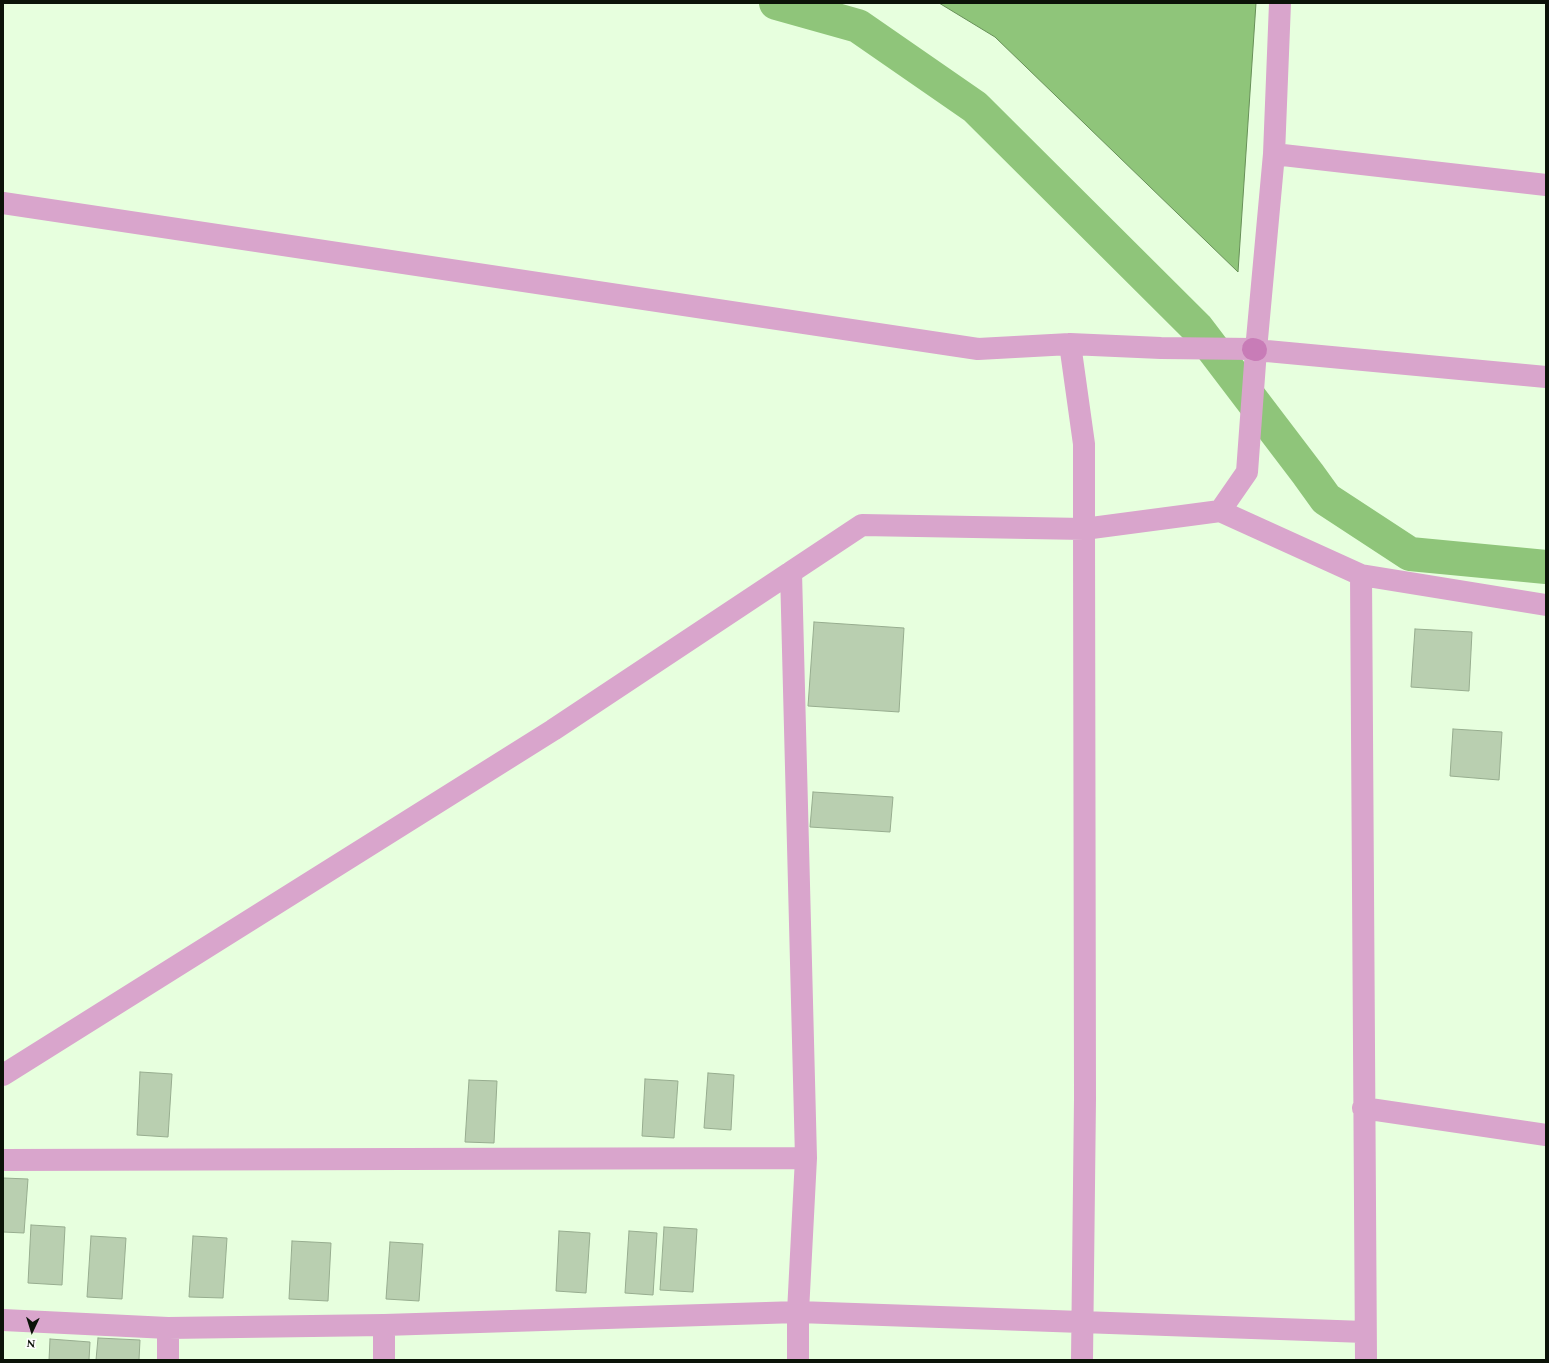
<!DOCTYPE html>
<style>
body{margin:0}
#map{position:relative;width:1549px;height:1363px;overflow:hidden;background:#e7ffde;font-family:Spectral,serif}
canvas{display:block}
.frame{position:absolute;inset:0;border:4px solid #0b1308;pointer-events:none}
.north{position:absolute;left:12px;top:1311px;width:40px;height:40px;-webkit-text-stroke:3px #fff;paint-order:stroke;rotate:184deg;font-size:11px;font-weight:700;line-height:16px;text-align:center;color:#0b1308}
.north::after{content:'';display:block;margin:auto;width:14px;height:18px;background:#0b1308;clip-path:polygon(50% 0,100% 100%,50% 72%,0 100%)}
</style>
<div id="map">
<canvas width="1549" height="1363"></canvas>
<div class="frame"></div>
<div class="north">N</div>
</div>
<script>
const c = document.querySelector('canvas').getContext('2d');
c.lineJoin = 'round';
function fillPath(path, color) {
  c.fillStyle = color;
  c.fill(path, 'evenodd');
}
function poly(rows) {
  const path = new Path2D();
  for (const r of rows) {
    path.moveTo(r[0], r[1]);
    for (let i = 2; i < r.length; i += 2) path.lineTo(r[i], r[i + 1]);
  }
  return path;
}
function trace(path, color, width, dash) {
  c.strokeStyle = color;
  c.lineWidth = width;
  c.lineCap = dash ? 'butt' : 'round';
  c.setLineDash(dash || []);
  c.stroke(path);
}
const water = poly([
 [939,3,1256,3,1238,272,995,37,939,3]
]);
fillPath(water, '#8fc57a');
trace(water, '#679058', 1);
trace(poly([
 [776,3,858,26,975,107,1197,328,1308,474,1326,499,1410,554,1546,567]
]), '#8fc57a', 34);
const building = poly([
 [814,622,904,628,899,712,808,706,814,622],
 [1415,629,1472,632,1469,691,1411,687,1415,629],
 [1453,729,1502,732,1499,780,1450,776,1453,729],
 [813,792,893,797,890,832,810,827,813,792],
 [140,1072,172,1074,168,1137,137,1135,140,1072],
 [708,1073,734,1075,731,1130,704,1128,708,1073],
 [645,1079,678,1081,674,1138,642,1136,645,1079],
 [469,1080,497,1081,494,1143,465,1142,469,1080],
 [3,1178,28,1179,24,1233,3,1232,3,1178],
 [31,1225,65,1227,62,1285,28,1283,31,1225],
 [664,1227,697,1229,693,1292,660,1290,664,1227],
 [559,1231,590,1233,586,1293,556,1291,559,1231],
 [629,1231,657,1233,653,1295,625,1293,629,1231],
 [91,1236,126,1238,122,1299,87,1297,91,1236],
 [193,1236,227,1238,223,1298,189,1297,193,1236],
 [292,1241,331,1243,328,1301,289,1299,292,1241],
 [390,1242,423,1244,419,1301,386,1299,390,1242],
 [98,1338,140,1340,139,1360,96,1360,98,1338],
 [50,1339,90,1342,89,1360,49,1360,50,1339]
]);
fillPath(building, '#b9cfb0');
trace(building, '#97ad8f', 1);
trace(poly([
 [1274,154,1546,185],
 [3,203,978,349,1070,344],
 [1256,350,1546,377],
 [1220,511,1361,575,1366,1360],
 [791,572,806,1158,798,1312,798,1360],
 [1361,575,1546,605],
 [3,1075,553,730,862,525,1084,529,1084,444,1070,344,1161,348,1253,349],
 [1363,1108,1546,1135],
 [3,1160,806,1158],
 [3,1320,168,1328,384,1325,798,1312,1365,1332],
 [384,1325,384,1360],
 [168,1360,168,1328],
 [1082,1360,1085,1098,1084,529,1220,511,1247,472,1256,350,1274,154,1280,3]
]), '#d9a5cc', 22);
trace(poly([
 [1253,349,1256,350]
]), '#c87cb7', 22);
</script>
